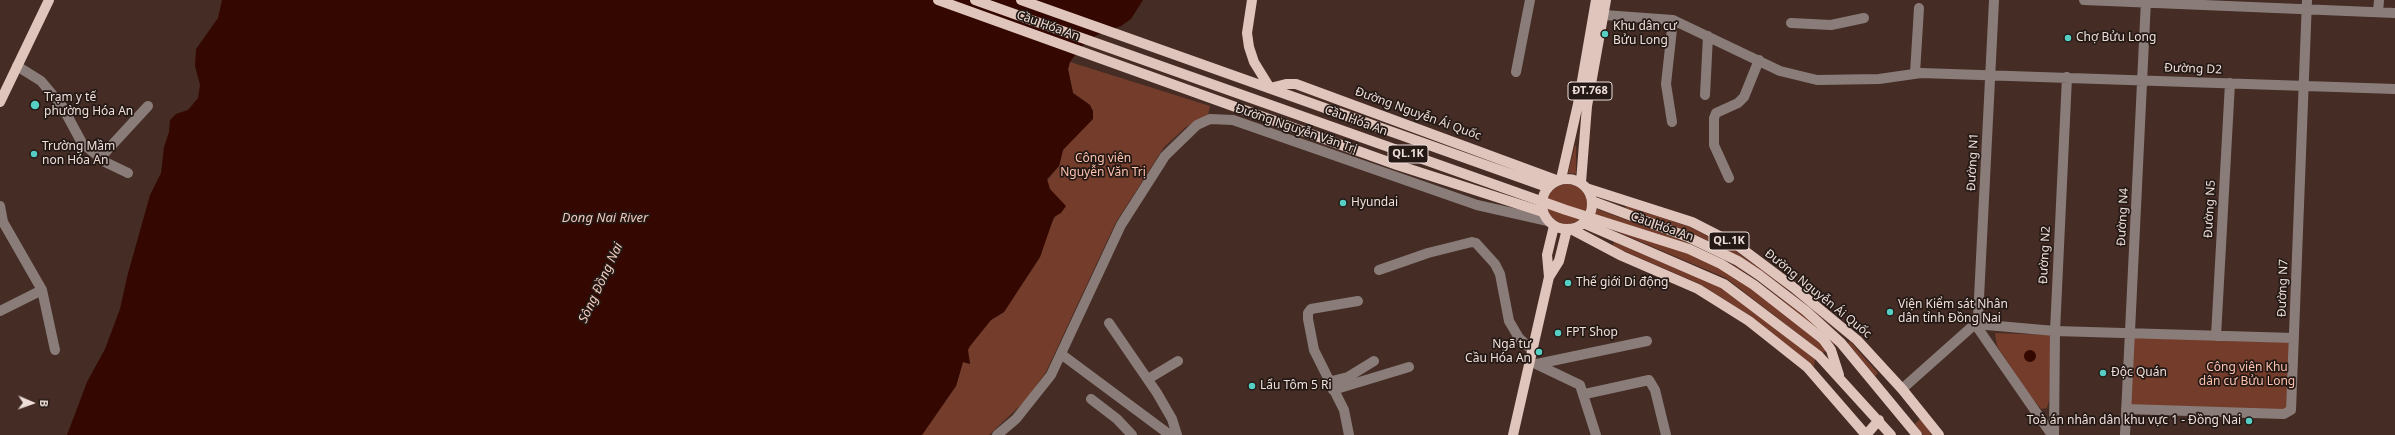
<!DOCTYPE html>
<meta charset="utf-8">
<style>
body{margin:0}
#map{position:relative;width:2395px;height:435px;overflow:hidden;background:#452d26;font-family:"Noto Sans",sans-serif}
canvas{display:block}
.north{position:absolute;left:12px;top:383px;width:40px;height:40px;-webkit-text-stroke:3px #241915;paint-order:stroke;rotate:92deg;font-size:11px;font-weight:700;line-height:16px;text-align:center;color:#efdfda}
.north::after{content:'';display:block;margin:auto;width:14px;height:18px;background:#efdfda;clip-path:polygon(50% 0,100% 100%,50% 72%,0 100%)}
</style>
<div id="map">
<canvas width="2395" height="435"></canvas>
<div class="north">B</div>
</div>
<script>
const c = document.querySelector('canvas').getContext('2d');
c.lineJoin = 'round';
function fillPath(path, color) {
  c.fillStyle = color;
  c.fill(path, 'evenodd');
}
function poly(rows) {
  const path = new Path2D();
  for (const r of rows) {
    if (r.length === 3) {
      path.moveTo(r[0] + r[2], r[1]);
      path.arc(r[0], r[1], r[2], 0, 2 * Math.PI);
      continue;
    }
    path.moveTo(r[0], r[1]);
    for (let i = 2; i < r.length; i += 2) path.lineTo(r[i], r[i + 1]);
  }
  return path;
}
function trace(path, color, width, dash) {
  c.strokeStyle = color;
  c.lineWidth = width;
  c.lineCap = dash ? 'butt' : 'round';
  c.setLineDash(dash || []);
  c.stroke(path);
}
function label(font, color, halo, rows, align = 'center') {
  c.font = font + ' "Noto Sans",sans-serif';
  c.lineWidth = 3.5;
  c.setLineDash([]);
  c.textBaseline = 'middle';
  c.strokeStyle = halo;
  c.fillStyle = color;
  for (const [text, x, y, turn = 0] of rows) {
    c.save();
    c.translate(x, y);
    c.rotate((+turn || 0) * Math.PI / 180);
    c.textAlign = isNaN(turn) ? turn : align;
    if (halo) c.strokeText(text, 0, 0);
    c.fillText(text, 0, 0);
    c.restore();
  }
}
fillPath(poly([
 [1070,62,1210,106,1208,115,1186,127,1164,147,1136,191,1116,222,1046,372,1025,401,989,435,922,435,956,386,963,362,970,363,967,350,970,346,991,320,1004,312,1040,257,1051,223,1058,213,1046,182,1059,166,1063,150,1074,137,1090,105,1073,93,1068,69],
 [1575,145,1576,146,1576,174,1568,173],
 [1567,204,20],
 [1626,206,1690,227,1734,250,1787,288,1839,332,1842,335,1787,289,1741,257,1690,232,1625,208],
 [1597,209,1686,242,1737,267,1802,314,1835,344,1823,353,1726,278,1592,221],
 [1614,242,1722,288,1815,359,1814,367,1752,317,1700,284,1626,252,1613,246],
 [1995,333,2051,335,2049,400,2047,408,2041,409,2028,393,1997,346],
 [2133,336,2291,342,2286,410,2130,406],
 [1850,341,1860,353,1878,373,1875,376,1848,343],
 [1920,419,1926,426,1932,435,1923,435,1915,424]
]), '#743c2a');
fillPath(poly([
 [222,0,1143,0,1131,19,1121,26,1097,35,1081,47,1070,62,1068,69,1073,93,1090,105,1093,111,1093,119,1063,150,1059,166,1047,179,1050,189,1066,206,1061,213,1054,217,1040,257,1004,312,991,320,970,346,968,350,970,364,963,362,956,386,922,435,67,435,87,382,105,349,120,309,127,277,150,195,161,173,164,147,169,132,170,120,176,114,188,110,198,98,200,85,195,66,196,49,218,18],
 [2030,356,6]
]), '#340800');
trace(poly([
 [2084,0,2395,13],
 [2378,12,2379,0],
 [1604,15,1673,20,1780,71,1817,80,1879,79,1921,73,2395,89],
 [1791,23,1831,25,1864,18],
 [17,66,41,81,62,106,82,143,105,162,128,173],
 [1516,72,1530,0],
 [1915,73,1919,8],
 [1705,95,1708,36],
 [1672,122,1666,84,1673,20],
 [100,158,148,106],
 [1729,178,1714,145,1714,118,1716,113,1738,103,1744,97,1759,60],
 [0,206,3,222,42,290,55,350],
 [1379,270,1428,253,1472,242,1476,243,1495,264,1500,274,1509,321,1519,338,1533,351],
 [0,311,42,290],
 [1109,323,1157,393,1172,419,1177,435],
 [1975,324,1978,318,1994,0],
 [1975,324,2052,435],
 [2216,336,2230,83],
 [1061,354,1170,435],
 [1536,364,1580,385,1596,435],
 [1537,364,1647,341],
 [1148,379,1178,361],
 [1328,382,1348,377,1374,361],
 [1902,389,1975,324,2055,331,2294,338],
 [1333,390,1409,367],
 [1585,394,1649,380,1655,390,1666,435],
 [1091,399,1117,419,1132,435],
 [2126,409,2284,414,2291,410,2307,0],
 [997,435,1016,419,1051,375,1121,225,1165,156,1197,125,1210,119,1233,120,1477,205,1548,221],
 [1349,435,1344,410,1314,350,1308,319,1308,313,1311,309,1358,301],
 [2054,435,2055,331,2067,77],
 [2125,435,2146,0]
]), '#8a7d79', 10);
trace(poly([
 [938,0,1397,165,1543,212],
 [1021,0,1547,187],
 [1252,0,1247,33,1249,47,1254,62,1270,88],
 [1270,88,1286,84,1296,84,1556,180],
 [0,102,49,0],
 [1567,204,25],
 [1561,179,1578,104,1596,0],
 [1581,182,1587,106,1606,0],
 [1586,188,1692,222,1737,245,1793,287,1857,340,1902,389,1939,435],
 [1592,201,1688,237,1738,261,1759,275,1806,311,1841,343,1917,435],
 [1583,223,1724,284,1819,356,1891,435],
 [1571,229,1622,256,1698,289,1749,321,1807,367,1866,435],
 [1549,277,1559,261,1567,229],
 [1823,339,1831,350,1839,375],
 [1513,435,1549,277,1547,255,1554,226],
 [1866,435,1879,420]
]), '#e0c5bd', 10);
trace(poly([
 [975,0,1566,210,1689,249,1721,264,1754,285,1823,339]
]), '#e0c5bd', 10);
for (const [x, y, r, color] of [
 [1605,34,4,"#55cec4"],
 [2068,38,4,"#55cec4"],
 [35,105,5,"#55cec4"],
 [34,154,4,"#55cec4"],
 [1343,203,4,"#55cec4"],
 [1568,283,4,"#55cec4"],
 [1890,312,4,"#55cec4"],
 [1558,333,4,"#55cec4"],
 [1539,352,4,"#55cec4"],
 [2103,373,4,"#55cec4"],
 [1252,386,4,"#55cec4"],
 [2249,421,4,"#55cec4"]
]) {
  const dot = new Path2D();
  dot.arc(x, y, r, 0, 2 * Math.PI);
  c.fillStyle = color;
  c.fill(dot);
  trace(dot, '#241915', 1.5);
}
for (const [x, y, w] of [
 [1590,91,44],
 [1408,154,40],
 [1729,241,40]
]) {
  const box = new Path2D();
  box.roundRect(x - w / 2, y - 9, w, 18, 3);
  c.fillStyle = '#241915';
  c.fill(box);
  trace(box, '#efdfda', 1);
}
label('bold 11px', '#efdfda', null, [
 ["ĐT.768",1590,91],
 ["QL.1K",1408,154],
 ["QL.1K",1729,241]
]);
label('12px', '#efdfda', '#241915', [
 ["Cầu Hóa An",1048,26,20],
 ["Đường D2",2193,69,2],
 ["Đường Nguyễn Ái Quốc",1418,114,20],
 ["Cầu Hóa An",1356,121,20],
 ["Đường Nguyễn Văn Trị",1296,129,19],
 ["Đường N1",1973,162,-87],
 ["Đường N5",2210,209,-87],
 ["Đường N4",2123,217,-87],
 ["Cầu Hóa An",1662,227,19],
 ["Đường N2",2045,255,-87],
 ["Đường N7",2283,288,-88],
 ["Đường Nguyễn Ái Quốc",1818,294,39]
]);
label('12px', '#efdfda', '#241915', [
 ["Khu dân cư",1613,27],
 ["Bửu Long",1613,41],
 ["Chợ Bửu Long",2076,38],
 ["Trạm y tế",44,98],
 ["phường Hóa An",44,112],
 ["Trường Mầm",42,147],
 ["non Hóa An",42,161],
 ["Hyundai",1351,203],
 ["Thế giới Di động",1576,283],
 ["Viện Kiểm sát Nhân",1898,305],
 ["dân tỉnh Đồng Nai",1898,319],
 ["FPT Shop",1566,333],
 ["Ngã tư",1531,345,"right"],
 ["Cầu Hóa An",1531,359,"right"],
 ["Độc Quán",2111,373],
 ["Lẩu Tôm 5 Ri",1260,386],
 ["Toà án nhân dân khu vực 1 - Đồng Nai",2241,421,"right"]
], 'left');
label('12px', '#fec2af', '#241915', [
 ["Công viên",1103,159],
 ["Nguyễn Văn Trị",1103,173],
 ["Công viên Khu",2247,368],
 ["dân cư Bửu Long",2247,382]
]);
label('italic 13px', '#f1c9bc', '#241915', [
 ["Dong Nai River",605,218],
 ["Sông Đồng Nai",601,283,-65]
]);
</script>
